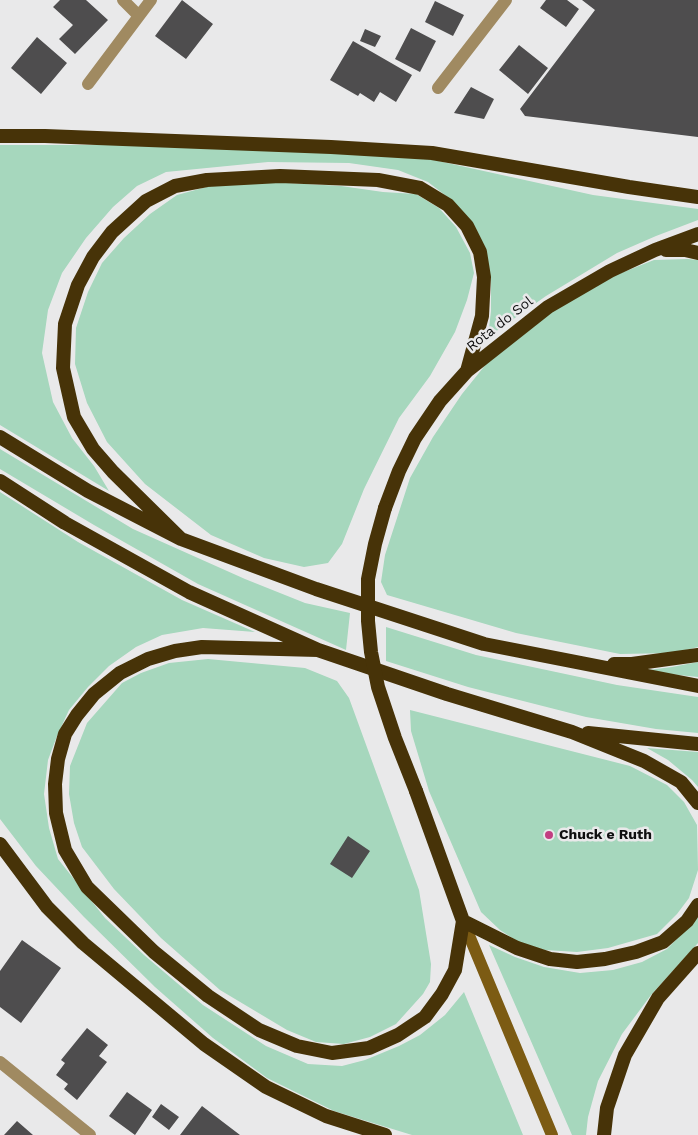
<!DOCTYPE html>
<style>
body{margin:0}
canvas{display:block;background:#e9e9ea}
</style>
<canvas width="698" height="1135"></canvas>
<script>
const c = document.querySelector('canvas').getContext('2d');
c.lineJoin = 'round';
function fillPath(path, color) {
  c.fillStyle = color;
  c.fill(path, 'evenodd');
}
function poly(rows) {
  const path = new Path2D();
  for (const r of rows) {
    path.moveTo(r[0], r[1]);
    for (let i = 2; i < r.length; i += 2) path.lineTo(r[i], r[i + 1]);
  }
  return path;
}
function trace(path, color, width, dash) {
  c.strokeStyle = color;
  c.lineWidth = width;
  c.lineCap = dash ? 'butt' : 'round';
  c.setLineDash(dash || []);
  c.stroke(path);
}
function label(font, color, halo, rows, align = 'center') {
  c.font = font + ' "Work Sans",sans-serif';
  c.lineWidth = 5;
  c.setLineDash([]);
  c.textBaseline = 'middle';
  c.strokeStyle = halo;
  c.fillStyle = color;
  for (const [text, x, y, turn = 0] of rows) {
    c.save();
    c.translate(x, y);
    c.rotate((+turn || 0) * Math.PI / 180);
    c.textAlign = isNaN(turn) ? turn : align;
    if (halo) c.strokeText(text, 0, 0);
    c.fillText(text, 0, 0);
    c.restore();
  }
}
fillPath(poly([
 [0,145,162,145,411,155,593,195,698,209,698,220,656,236,617,253,546,296,488,337,491,311,491,279,454,202,428,182,398,170,349,163,268,162,166,172,137,186,113,207,86,238,62,273,48,310,42,353,53,402,72,438,94,466,109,491,0,425],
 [270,182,341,186,383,192,416,194,439,208,456,227,470,253,474,273,467,300,455,332,430,376,399,418,364,489,342,544,328,563,304,567,264,558,211,535,145,484,107,442,87,403,75,364,76,328,88,292,102,263,124,238,150,214,177,195,210,186],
 [688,259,698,260,698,647,674,653,620,654,516,633,387,595,381,582,385,555,410,478,433,437,462,394,487,363,555,308,616,275,654,260],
 [0,449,133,529,245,579,305,603,350,613,346,650,198,584,94,525,0,469],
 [0,492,78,542,182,600,255,632,203,628,162,635,136,647,109,666,88,687,69,710,57,736,48,760,44,794,49,828,58,859,105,918,144,955,203,1005,266,1046,308,1064,342,1066,365,1060,399,1046,420,1035,445,1015,464,992,523,1135,412,1135,334,1111,267,1078,213,1038,155,987,84,917,36,866,0,819],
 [386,627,476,655,617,685,698,697,698,733,656,729,586,717,468,687,386,661],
 [208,659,305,668,337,681,349,698,419,890,431,964,430,982,423,994,396,1024,370,1037,344,1044,316,1042,287,1030,220,990,161,938,114,889,82,847,74,823,69,794,70,766,87,723,122,683,141,673,169,663],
 [698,662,698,677,640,671,672,667],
 [410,710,630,766,667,785,684,802,697,825,698,870,689,898,677,914,657,934,608,948,577,952,545,950,520,943,500,930,481,912,429,791,411,731],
 [647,748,698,752,698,787,692,780,668,760],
 [698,917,698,943,651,995,622,1034,598,1081,588,1117,586,1135,572,1135,489,945,515,957,544,967,580,973,613,970,642,962,667,949]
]), '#a6d7bd');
fillPath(poly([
 [60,0,86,0,108,20,75,54,59,39,73,25,53,7],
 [182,0,213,24,186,59,155,36],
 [546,0,567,0,579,9,566,27,540,8],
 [582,0,698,0,698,137,525,116,520,109,595,10],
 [435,1,464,15,453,36,425,22],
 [411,28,436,41,420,72,395,59],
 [365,29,381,36,375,47,360,41],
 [37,37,67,63,41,94,11,68],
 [353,41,412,75,396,102,380,92,374,102,360,93,358,96,330,80],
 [519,45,548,68,528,94,499,70],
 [471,87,494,99,484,119,454,113],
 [348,836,370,851,352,878,330,864],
 [22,940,61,968,21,1023,0,1007,0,971],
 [87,1028,108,1045,99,1056,107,1062,77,1100,64,1089,68,1084,56,1075,65,1063,61,1060],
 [127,1092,152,1110,135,1135,109,1116],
 [161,1104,179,1117,169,1130,152,1117],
 [202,1106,240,1135,180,1135],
 [17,1121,33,1135,4,1135]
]), '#4e4d4e');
trace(poly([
 [123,0,139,16],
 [88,84,151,0],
 [438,88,506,0]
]), '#a08a61', 12);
trace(poly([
 [0,1062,90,1135]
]), '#a08a61', 12);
trace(poly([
 [463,921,552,1135]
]), '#7c5b13', 12);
trace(poly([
 [0,136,45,136,331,147,432,153,629,187,698,197],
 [666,250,685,250,698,253],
 [0,437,88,491,181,539,316,589,484,644,698,686],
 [0,481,65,523,189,592,318,650,447,694,572,732,644,761,681,782,698,803],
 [385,508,399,471,415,438,440,401,467,371,548,307,610,271,655,250,698,234],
 [181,539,113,472,93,449,74,417,63,368,65,324,78,285,93,257,112,232,146,201,175,186,207,180,280,176,378,180,420,188,448,205,467,226,480,252,484,277,482,316,467,371],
 [318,650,202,647,175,651,148,659,120,673,94,694,77,715,65,734,58,759,55,784,56,813,65,850,87,887,154,952,208,996,259,1030,297,1046,332,1053,369,1048,398,1035,425,1017,442,994,455,970,463,921,416,791],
 [614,664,632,664,698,655],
 [588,733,698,744],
 [0,844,47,907,83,943,204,1044,266,1087,326,1116,385,1135],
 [463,921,517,948,550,959,577,962,605,959,636,952,663,942,687,921,698,905],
 [604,1135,607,1108,625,1055,658,998,698,953]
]), '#473308', 14);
trace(poly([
 [385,508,375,544,368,579,368,621,371,652,378,687,395,738,416,791]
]), '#473308', 14);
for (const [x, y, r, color] of [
 [549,835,5,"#c23e81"]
]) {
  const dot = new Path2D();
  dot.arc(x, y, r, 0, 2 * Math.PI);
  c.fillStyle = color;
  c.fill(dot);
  trace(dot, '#e9e9ea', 2);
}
label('14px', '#0f0f10', '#e9e9ea', [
 ["Rota do Sol",500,324,-38]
]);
label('bold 14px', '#0f0f10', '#e9e9ea', [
 ["Chuck e Ruth",559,835]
], 'left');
</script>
